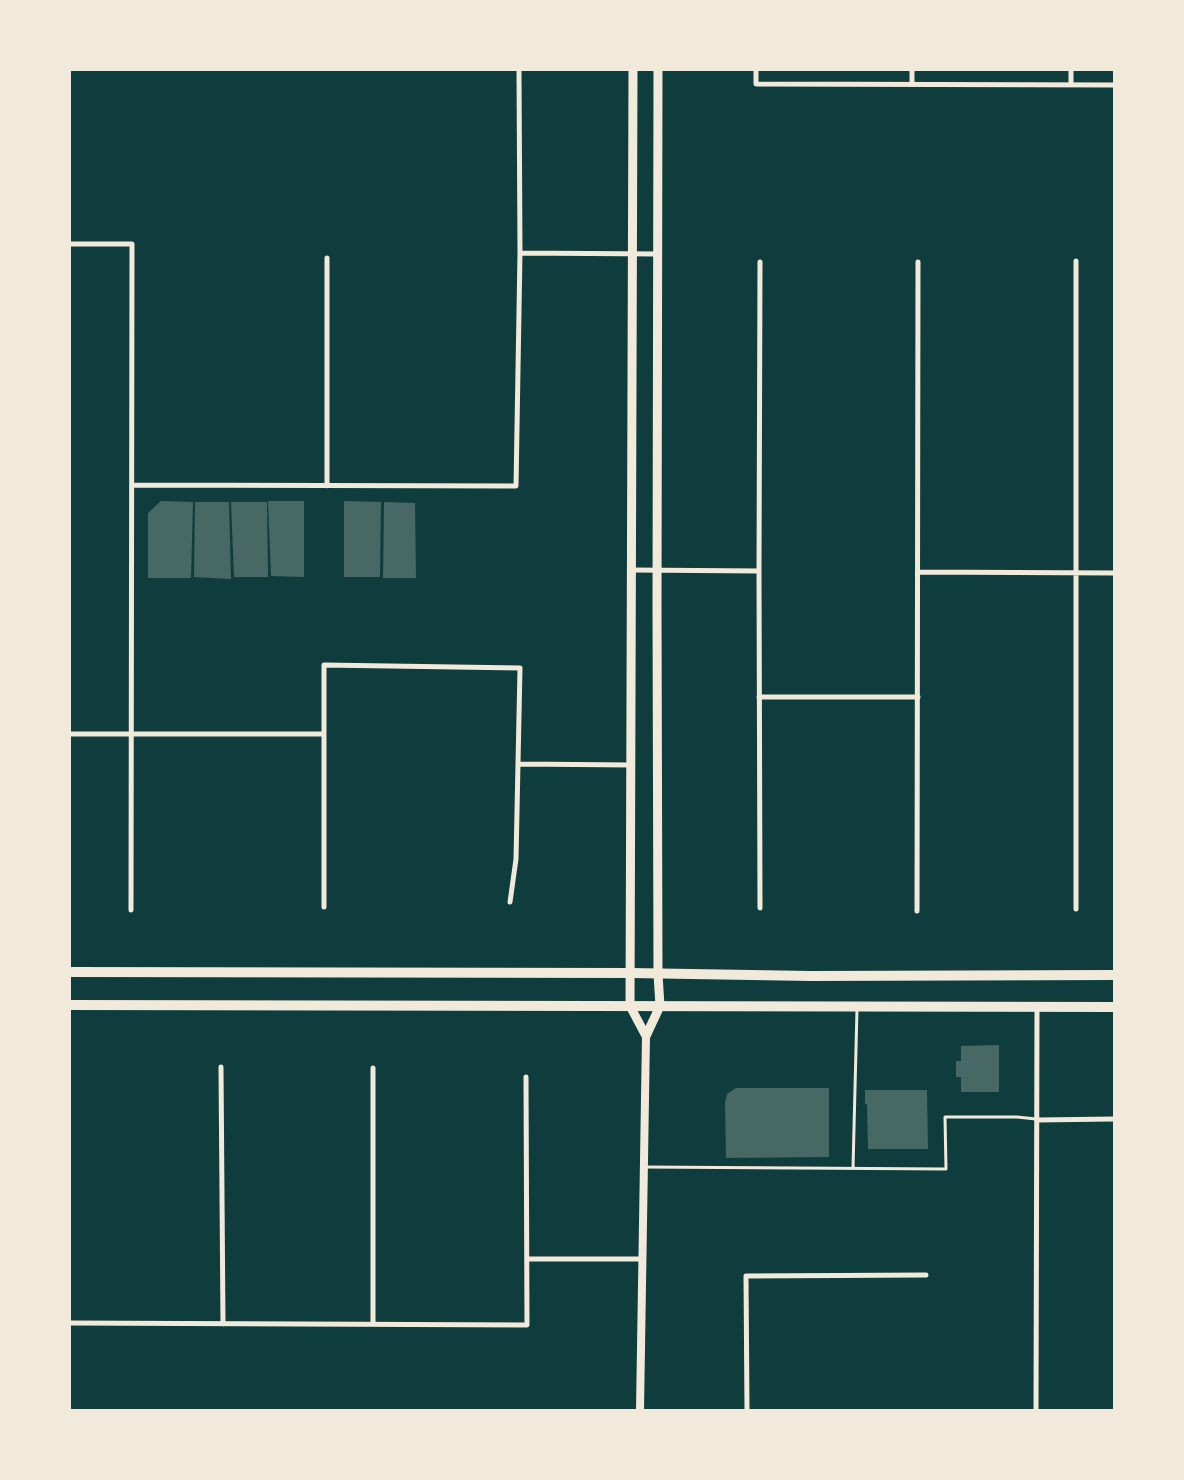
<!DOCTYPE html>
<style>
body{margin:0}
#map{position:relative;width:1184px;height:1480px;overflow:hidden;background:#0f3d3e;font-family:"Work Sans",sans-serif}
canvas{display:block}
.frame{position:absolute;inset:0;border:71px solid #f1e9da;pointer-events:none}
</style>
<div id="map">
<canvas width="1184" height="1480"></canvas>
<div class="frame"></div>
</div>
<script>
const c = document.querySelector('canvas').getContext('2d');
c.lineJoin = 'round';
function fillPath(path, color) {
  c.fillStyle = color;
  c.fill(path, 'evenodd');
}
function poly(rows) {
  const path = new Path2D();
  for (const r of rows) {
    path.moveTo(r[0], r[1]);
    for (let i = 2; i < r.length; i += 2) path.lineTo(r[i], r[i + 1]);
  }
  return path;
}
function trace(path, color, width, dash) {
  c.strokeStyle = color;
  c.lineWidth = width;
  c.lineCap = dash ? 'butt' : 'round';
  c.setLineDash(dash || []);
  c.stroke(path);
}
fillPath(poly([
 [161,501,193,502,191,578,148,578,148,513],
 [268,501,304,501,304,577,271,576],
 [344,501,381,502,380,577,344,577],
 [195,502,229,502,231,579,194,577],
 [231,502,267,502,268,577,234,577],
 [384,502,415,503,416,578,383,578],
 [999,1045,999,1092,961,1092,961,1077,956,1077,956,1061,961,1061,961,1046],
 [736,1088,829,1088,829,1157,726,1158,725,1103,727,1094],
 [865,1090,927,1090,928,1149,868,1149,867,1104,865,1104]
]), '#486865');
trace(poly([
 [644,1167,946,1169,945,1117,1017,1117,1036,1119],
 [853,1168,857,1009]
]), '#f1e9da', 3);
trace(poly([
 [756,70,756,84,1114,85],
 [912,70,912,84],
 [1071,70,1071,85],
 [70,244,132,244,131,910],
 [520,253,658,254],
 [760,262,759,571,760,908],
 [132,485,516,486,520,253,519,70],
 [327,486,327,258],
 [632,570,759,571],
 [918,572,1114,573],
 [759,697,918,697],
 [70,734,323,734],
 [518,764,632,765],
 [324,907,324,665,520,668,516,859,510,902],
 [1076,909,1076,261],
 [917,911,918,262],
 [221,1067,223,1324],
 [373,1068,373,1324],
 [1037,1120,1114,1119],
 [527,1259,642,1259],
 [70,1323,527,1325,526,1077],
 [747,1410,746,1276,926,1275],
 [1036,1410,1037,1007]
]), '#f1e9da', 5);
trace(poly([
 [640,1410,646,1036]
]), '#f1e9da', 8);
trace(poly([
 [633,70,630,1006,646,1036],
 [646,1036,660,1006,658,974,657,603,658,70]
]), '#f1e9da', 9);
trace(poly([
 [70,972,631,973,811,976,1114,975],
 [70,1005,1114,1007]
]), '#f1e9da', 10);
</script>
